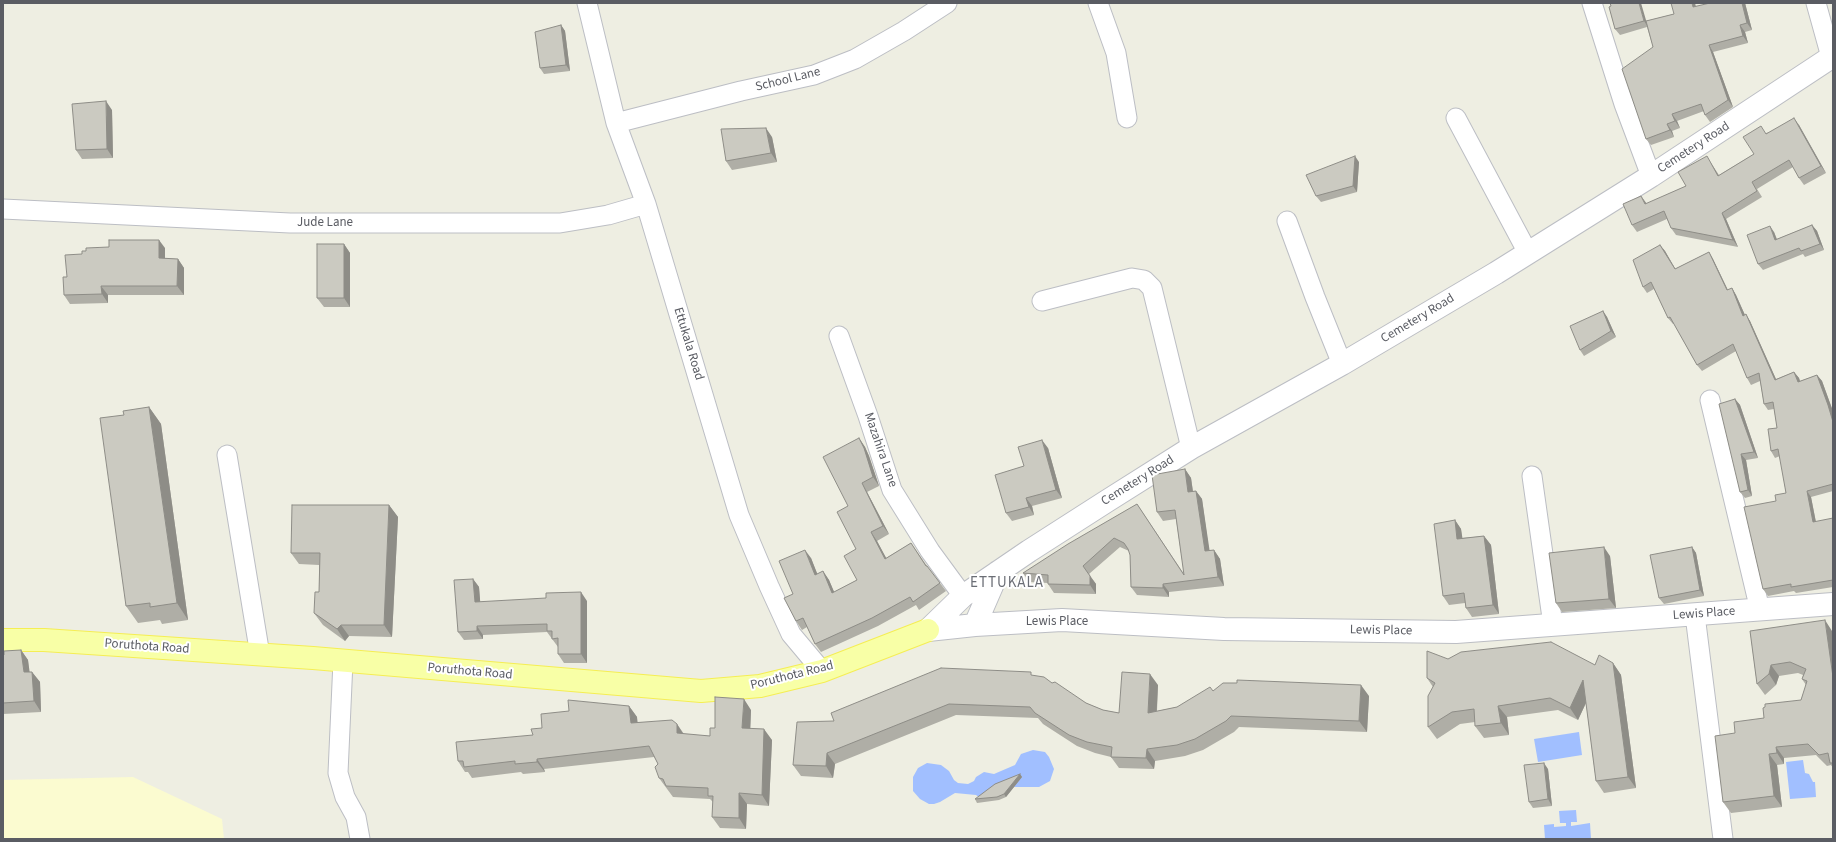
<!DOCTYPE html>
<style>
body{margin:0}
#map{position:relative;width:1836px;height:842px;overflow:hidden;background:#eeeee2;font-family:"Source Sans 3",sans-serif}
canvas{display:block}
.frame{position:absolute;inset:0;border:4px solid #5a5c63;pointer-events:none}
</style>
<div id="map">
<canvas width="1836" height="842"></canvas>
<div class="frame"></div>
</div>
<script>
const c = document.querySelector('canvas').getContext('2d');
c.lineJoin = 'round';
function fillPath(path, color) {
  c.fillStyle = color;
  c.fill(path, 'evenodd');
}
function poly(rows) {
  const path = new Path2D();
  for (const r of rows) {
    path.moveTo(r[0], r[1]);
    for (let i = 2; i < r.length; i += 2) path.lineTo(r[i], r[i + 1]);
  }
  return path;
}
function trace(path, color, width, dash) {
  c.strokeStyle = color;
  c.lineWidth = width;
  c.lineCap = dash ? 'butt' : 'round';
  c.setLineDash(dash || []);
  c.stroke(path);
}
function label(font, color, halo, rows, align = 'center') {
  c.font = font + ' "Source Sans 3",sans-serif';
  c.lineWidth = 4;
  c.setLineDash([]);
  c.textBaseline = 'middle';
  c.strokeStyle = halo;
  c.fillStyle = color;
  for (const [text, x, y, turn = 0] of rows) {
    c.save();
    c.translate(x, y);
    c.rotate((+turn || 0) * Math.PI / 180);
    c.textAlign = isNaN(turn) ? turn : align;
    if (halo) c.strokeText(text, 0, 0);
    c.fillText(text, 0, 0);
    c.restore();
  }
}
fillPath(poly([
 [133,777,222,819,224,839,3,839,3,780]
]), '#fbfbd0');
fillPath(poly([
 [1579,732,1582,755,1538,762,1534,739],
 [1033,750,1045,752,1049,757,1054,769,1050,781,1039,787,1010,787,980,798,976,795,955,793,940,802,934,804,929,804,920,799,913,791,913,777,918,768,927,763,941,765,949,771,954,780,958,783,968,784,974,781,976,777,984,772,994,774,1015,765,1021,754],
 [1803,760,1805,773,1809,774,1813,782,1815,782,1816,797,1790,799,1786,762],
 [1576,810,1577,822,1571,822,1571,826,1590,823,1591,839,1545,839,1544,825,1554,824,1554,827,1566,826,1566,823,1560,823,1559,811]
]), '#a1bfff');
const minor = poly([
 [587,3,616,123,646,204,739,515,769,586,791,634,822,671],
 [1098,3,1116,53,1127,118],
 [1592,3,1624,104,1651,176],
 [1816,3,1831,57],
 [1456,118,1528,253],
 [616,123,741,91,814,75,855,59,904,31,947,3],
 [3,209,290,223,560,223,608,215,646,204],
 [1287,221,1315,297,1342,364],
 [1042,301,1132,278,1144,280,1152,288,1191,448],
 [839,336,868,416,892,490,930,551,963,596],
 [1710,400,1760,610],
 [227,455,260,655],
 [1532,476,1553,625],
 [1695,615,1723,839],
 [343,661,338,773,345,797,356,817,360,839]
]);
const tertiary = poly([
 [975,625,998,572],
 [928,630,963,596,1029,551,1107,501,1191,448,1342,364,1496,273,1651,176,1833,56],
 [928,630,975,625,1062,620,1224,629,1456,632,1833,604]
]);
const primary = poly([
 [3,640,44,640,313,658,701,691,760,686,822,671,928,630]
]);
trace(minor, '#bcbec4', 21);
trace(tertiary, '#bcbec4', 24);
trace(primary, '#f5ee54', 24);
trace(minor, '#fff', 19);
trace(tertiary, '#fff', 22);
trace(primary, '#f8ffa6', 22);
fillPath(poly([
 [1745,3,1752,30,1745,32,1748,43,1713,52,1733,107,1710,122,1705,115,1704,111,1677,121,1680,128,1672,131,1674,137,1651,145,1646,139,1653,47,1647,27,1620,35,1615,29,1609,7,1646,21,1674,14,1696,6],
 [561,25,565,31,570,71,544,74,540,68],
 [112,110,113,158,82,159,76,150],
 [1799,125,1826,173,1804,185,1799,178,1793,167,1757,189,1762,197,1726,219,1738,247,1676,235,1671,228,1667,219,1637,232,1632,225,1641,196,1647,204,1686,186,1711,163,1719,175,1754,154,1766,133],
 [772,137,777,162,732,170,726,161],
 [1359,162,1357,192,1321,202,1316,196],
 [1812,225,1817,231,1824,250,1805,257,1803,254,1763,270,1758,264,1774,232,1777,239],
 [344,244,350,253,350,307,324,307,317,298],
 [1660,245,1665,251,1675,269,1709,252,1713,259,1728,290,1732,288,1736,295,1745,315,1750,321,1776,379,1794,372,1799,378,1800,381,1817,375,1822,381,1833,412,1833,491,1811,497,1816,522,1833,518,1833,587,1796,593,1794,591,1768,596,1763,589,1776,501,1786,493,1780,456,1775,458,1771,451,1777,428,1774,409,1768,410,1764,404,1760,381,1751,385,1747,378,1736,351,1702,371,1697,365,1674,324,1673,324,1668,318,1654,289,1647,293,1643,287],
 [165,248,165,258,178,259,184,268,184,295,108,295,108,303,70,304,64,295,67,277,82,254],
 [1603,311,1607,317,1616,337,1584,356,1580,350],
 [1735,399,1740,405,1758,458,1746,460,1752,496,1745,498,1740,492],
 [149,407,161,424,188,620,162,624,160,620,138,623,126,606,124,415],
 [859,438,865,447,869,456,879,486,867,492,889,534,877,541,886,558,911,543,927,566,946,591,919,610,916,605,878,626,821,652,815,644,807,627,802,630,796,621,793,594,811,558,817,574,823,571,829,580,834,592,857,580,856,549,848,506],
 [1048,448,1062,498,1032,506,1034,515,1012,521,1006,513,1024,466],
 [1185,469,1191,478,1193,491,1196,491,1202,499,1209,551,1214,550,1220,559,1224,586,1169,592,1169,597,1137,595,1131,587,1130,555,1129,551,1120,547,1089,574,1096,584,1096,594,1054,593,1048,584,1048,583,1029,582,1023,573,1137,504,1184,574,1176,519,1163,521,1157,512],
 [389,505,398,517,392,637,349,636,345,641,323,625,314,613,319,592,319,565,299,564,291,553],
 [1455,520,1461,529,1462,538,1484,536,1491,545,1499,614,1472,617,1466,608,1465,603,1449,605,1443,596],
 [1692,547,1696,553,1704,596,1664,604,1659,598],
 [1610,556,1616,608,1562,612,1556,603],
 [473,579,479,587,480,602,587,601,587,663,564,663,558,654,558,647,547,632,483,635,483,639,464,640,458,632],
 [1750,631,1832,631,1833,636,1833,768,1831,765,1827,766,1816,755,1784,758,1784,764,1777,765,1782,807,1731,813,1723,802,1735,733,1764,718,1801,700,1806,685,1802,679,1803,675,1798,673,1779,676,1776,685,1765,695,1757,684],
 [21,650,28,660,29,672,32,672,40,682,41,712,3,714,3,655],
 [1448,659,1595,665,1613,663,1621,675,1636,788,1604,793,1596,781,1586,703,1578,720,1558,710,1507,717,1509,735,1484,738,1475,726,1475,722,1460,724,1437,739,1428,727,1433,687,1427,678],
 [1034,676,1052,683,1086,703,1103,710,1119,713,1158,685,1157,711,1177,707,1213,691,1369,696,1367,732,1239,727,1234,732,1203,750,1185,756,1155,761,1154,769,1119,768,1111,757,1095,753,1077,746,1043,724,1038,718,956,715,835,764,833,778,801,776,793,765,834,721],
 [629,706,637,717,637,722,677,724,684,734,710,736,715,728,751,710,750,728,772,740,769,806,747,804,746,829,720,828,712,817,713,802,710,799,673,797,659,778,658,764,654,757,544,769,545,772,523,774,521,772,472,778,468,772,465,772,458,761,533,735,542,728],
 [1548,769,1552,806,1533,808,1529,802],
 [1020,774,1022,777,1006,797,999,800,977,803,975,799]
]), '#afaea6');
fillPath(poly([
 [1639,3,1641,3,1648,27,1644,21],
 [1692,3,1695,3,1698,14,1693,7],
 [1742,3,1745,3,1752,30,1747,23],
 [561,25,565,31,570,71,566,65],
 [1740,25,1745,32,1748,43,1743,36],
 [1709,45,1713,52,1733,107,1728,100],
 [106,101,112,110,113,158,107,149],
 [1672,114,1677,121,1680,128,1675,121],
 [1794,118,1799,125,1826,173,1821,166],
 [1667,124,1672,131,1674,137,1670,130],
 [766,128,772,137,777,162,771,153],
 [1355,156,1359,162,1357,192,1353,186],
 [1707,156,1711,163,1723,183,1718,176],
 [1641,196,1646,203,1650,211,1645,204],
 [1722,213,1726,219,1738,247,1733,240],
 [1812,225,1817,231,1824,250,1820,244],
 [1770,226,1774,232,1779,246,1775,240],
 [159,240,165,248,165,267,159,258],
 [344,244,350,253,350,307,344,298],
 [1660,245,1665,251,1679,275,1675,269],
 [1709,252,1713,259,1731,297,1727,290],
 [178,259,184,268,184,295,177,286],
 [101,286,108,295,108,303,102,294],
 [1732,288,1736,295,1748,322,1743,316],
 [1603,311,1607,317,1616,337,1611,331],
 [1746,314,1750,321,1779,386,1775,380],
 [1794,372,1799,378,1802,388,1798,382],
 [1817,375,1822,381,1833,411,1833,422],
 [1735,399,1740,405,1758,458,1754,452],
 [149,407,161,424,188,620,177,603],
 [859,438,865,447,869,456,879,486,873,477],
 [1042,440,1048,448,1062,498,1056,490],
 [1741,454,1746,460,1752,496,1748,490],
 [1185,469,1191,478,1194,500,1188,492],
 [862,483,867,492,889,534,883,526],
 [1196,491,1202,499,1211,560,1205,551],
 [1807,491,1811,497,1817,528,1813,522],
 [1026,498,1032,506,1034,515,1029,507],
 [389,505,398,517,392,637,384,625],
 [1455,520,1461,529,1464,548,1457,539],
 [871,532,877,541,891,567,885,559],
 [1484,536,1491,545,1499,614,1493,605],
 [1604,547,1610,556,1616,608,1609,599],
 [1692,547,1696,553,1704,596,1700,590],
 [805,550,811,558,821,583,815,575],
 [1214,550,1220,559,1224,586,1218,577],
 [823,571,829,580,838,601,832,593],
 [1090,576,1096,584,1096,594,1090,585],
 [473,579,479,587,481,611,475,602],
 [1163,584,1169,592,1169,597,1163,588],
 [581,592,587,601,587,663,581,654],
 [1825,620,1832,631,1833,636,1833,677],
 [341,625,349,636,345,641,337,629],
 [477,626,483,635,483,639,477,631],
 [21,650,28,660,31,682,24,672],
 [1613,663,1621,675,1636,788,1628,777],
 [1771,665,1779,676,1776,685,1769,674],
 [32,672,40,682,41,712,34,701],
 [1150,674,1158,685,1156,724,1148,713],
 [1583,680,1591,692,1578,720,1570,708],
 [1361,685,1369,696,1367,732,1359,721],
 [744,699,751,710,750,739,742,728],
 [629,706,637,717,639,734,631,723],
 [1498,706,1507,717,1509,735,1501,723],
 [677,724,684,735,677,733],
 [764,729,772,740,769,806,762,795],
 [1776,747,1784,758,1784,764,1777,753],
 [1147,749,1155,761,1154,769,1146,758],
 [827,753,835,764,833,778,826,766],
 [1769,754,1777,765,1782,807,1774,796],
 [537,759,544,769,545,772,537,762],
 [1544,763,1548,769,1552,806,1548,799],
 [1020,774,1022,777,1006,797,1004,794],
 [739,793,747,804,746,829,739,818]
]), '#8e8d87');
const building = poly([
 [1610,3,1639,3,1644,21,1615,29,1609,7,1611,6,1610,3],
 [1671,3,1692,3,1693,7,1710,3,1742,3,1747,23,1740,25,1743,36,1709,45,1728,100,1705,115,1701,104,1672,114,1675,121,1667,124,1670,130,1646,139,1622,69,1653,47,1646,21,1674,14,1671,3],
 [561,25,566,65,540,68,535,32,561,25],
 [106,101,107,149,76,150,72,104,106,101],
 [1794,118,1821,166,1799,178,1789,160,1752,182,1757,191,1722,213,1733,240,1671,228,1664,211,1632,225,1623,204,1641,196,1645,204,1686,186,1678,172,1707,156,1718,176,1754,154,1743,137,1761,126,1766,134,1794,118],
 [766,128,771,153,726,161,721,129,766,128],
 [1355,156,1353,186,1316,196,1306,175,1355,156],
 [1812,225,1820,244,1801,251,1799,248,1758,264,1747,235,1770,226,1775,240,1812,225],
 [109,240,159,240,159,258,178,259,177,286,101,286,102,294,64,295,63,277,67,277,65,255,82,254,82,251,86,251,86,248,109,247,109,240],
 [317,244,344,244,344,298,317,298,317,244],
 [1660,245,1675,269,1709,252,1727,290,1732,288,1743,316,1746,314,1775,380,1794,372,1798,382,1817,375,1828,405,1833,422,1833,484,1807,491,1813,522,1833,518,1833,580,1791,587,1791,584,1763,589,1744,507,1776,501,1775,495,1786,493,1778,449,1771,451,1768,429,1777,428,1773,402,1764,404,1759,373,1747,378,1733,344,1697,365,1670,317,1668,318,1651,282,1643,287,1633,260,1660,245],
 [1603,311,1611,331,1580,350,1570,326,1603,311],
 [1735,399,1754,452,1741,454,1748,490,1740,492,1719,404,1735,399],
 [149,407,177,603,150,607,150,603,126,606,100,418,124,415,123,411,149,407],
 [859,438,864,448,873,477,862,483,883,526,871,532,885,559,911,543,926,566,927,566,940,583,913,602,910,597,872,618,815,644,803,618,796,621,784,598,793,594,779,561,805,550,815,575,823,571,832,593,857,580,844,556,856,549,837,512,848,506,823,457,859,438],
 [1042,440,1056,490,1026,498,1029,507,1006,513,995,475,1024,466,1018,447,1042,440],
 [1185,469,1188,492,1196,491,1205,551,1214,550,1218,577,1163,584,1163,588,1131,587,1130,555,1128,549,1124,543,1114,538,1083,566,1090,576,1090,585,1048,584,1048,575,1023,573,1068,544,1137,504,1184,575,1175,510,1157,512,1152,475,1185,469],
 [292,505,389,505,384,625,341,625,337,629,314,613,315,592,319,592,320,553,291,553,292,505],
 [1455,520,1457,539,1484,536,1493,605,1466,608,1464,593,1443,596,1434,524,1455,520],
 [1604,547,1609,599,1556,603,1549,553,1604,547],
 [1692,547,1700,590,1659,598,1650,555,1692,547],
 [473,579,475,602,546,598,546,593,581,592,581,654,558,654,558,638,552,639,552,631,547,631,547,624,477,626,477,631,458,632,454,580,473,579],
 [1825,620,1833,677,1833,763,1830,763,1828,753,1819,755,1808,744,1776,747,1777,753,1769,754,1774,796,1723,802,1715,736,1735,733,1734,722,1764,718,1763,708,1765,707,1765,704,1801,700,1807,681,1802,679,1806,669,1790,662,1771,665,1769,674,1757,684,1750,631,1825,620],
 [1551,642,1595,665,1599,655,1613,663,1628,777,1596,781,1583,680,1570,708,1550,698,1498,706,1501,723,1475,726,1474,709,1452,712,1428,727,1428,696,1435,683,1427,678,1427,651,1448,659,1461,652,1551,642],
 [21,650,24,672,32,672,34,701,3,703,3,655,4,655,4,651,21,650],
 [941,668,1031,672,1031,675,1044,677,1052,683,1055,682,1086,703,1103,710,1119,713,1122,672,1150,674,1148,713,1177,707,1210,687,1213,691,1223,683,1237,683,1237,680,1361,685,1359,721,1231,716,1226,721,1195,739,1177,745,1147,749,1146,758,1111,757,1112,747,1087,742,1069,735,1035,713,1030,707,949,704,827,753,826,766,793,765,797,722,834,721,831,713,941,668],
 [715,697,744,699,742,728,764,729,762,795,739,793,739,818,712,817,713,796,708,796,708,788,666,786,663,779,659,778,655,767,658,764,649,746,537,759,537,762,515,764,515,761,464,767,463,761,458,761,456,742,533,735,531,729,542,728,541,714,569,711,568,700,629,706,631,723,672,720,677,724,677,733,710,736,710,728,715,728,715,697],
 [1544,763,1548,799,1529,802,1524,765,1544,763],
 [1020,774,1004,794,997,797,975,799,995,784,1020,774]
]);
fillPath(building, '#cbcac1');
trace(building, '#8e8d87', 1);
label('13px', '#5a5c63', '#fff', [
 ["School Lane",788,80,-14],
 ["Cemetery Road",1694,148,-33],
 ["Jude Lane",325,223],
 ["Cemetery Road",1418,319,-31],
 ["Ettukala Road",688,344,73],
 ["Mazahira Lane",880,450,71],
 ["Cemetery Road",1138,481,-32],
 ["Lewis Place",1704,614,-4],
 ["Lewis Place",1057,622],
 ["Lewis Place",1381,631,1],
 ["Poruthota Road",147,647,4],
 ["Poruthota Road",470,672,5],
 ["Poruthota Road",792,676,-14]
]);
c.letterSpacing = '1px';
label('15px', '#6b6e75', '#fff', [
 ["ETTUKALA",1007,584]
]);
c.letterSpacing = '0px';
</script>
